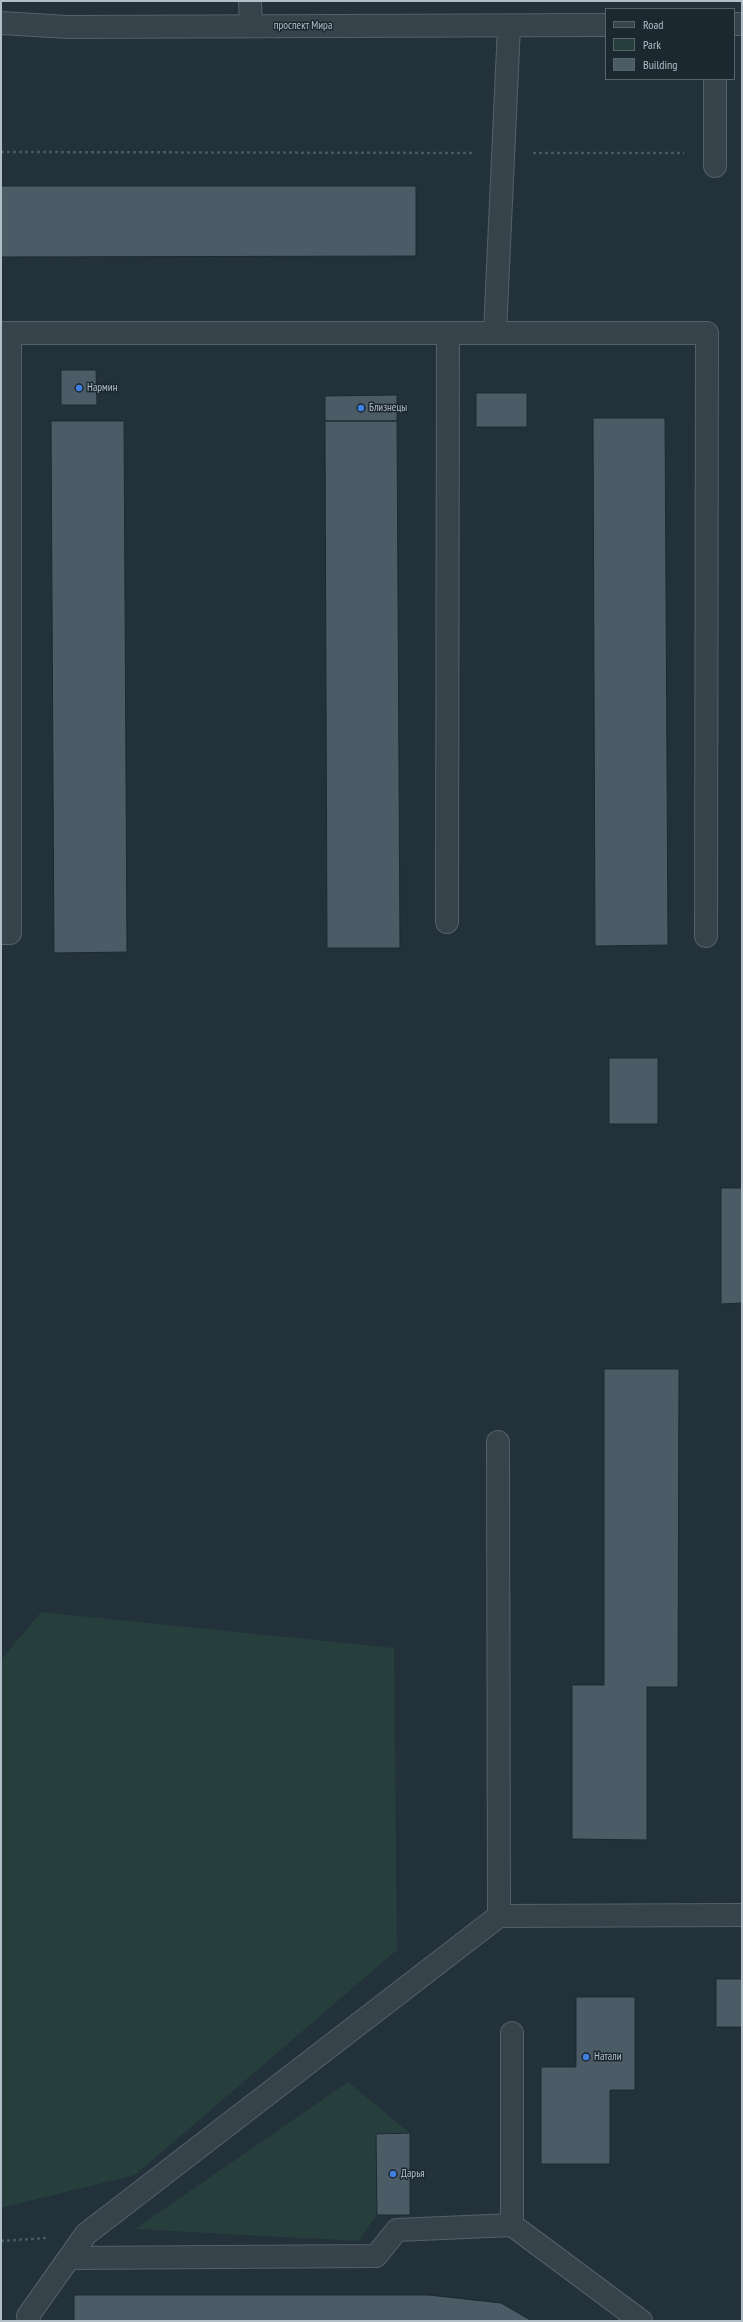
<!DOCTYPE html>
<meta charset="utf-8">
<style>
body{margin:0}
#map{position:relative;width:743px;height:2322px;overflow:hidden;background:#23313b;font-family:"PT Sans Narrow",sans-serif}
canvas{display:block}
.frame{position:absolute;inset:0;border:2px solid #b2bec7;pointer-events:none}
.legend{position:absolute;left:605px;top:8px;width:130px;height:72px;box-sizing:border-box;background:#1c2830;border:1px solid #58646c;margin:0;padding:5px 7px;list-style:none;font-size:12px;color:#b2bec7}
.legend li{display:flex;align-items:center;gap:8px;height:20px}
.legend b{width:20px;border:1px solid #58646c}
</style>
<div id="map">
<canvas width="743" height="2322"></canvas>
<div class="frame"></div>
<ul class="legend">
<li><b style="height:5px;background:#37434b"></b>Road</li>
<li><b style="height:11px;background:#263e3c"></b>Park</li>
<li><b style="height:11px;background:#4c5c67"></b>Building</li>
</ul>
</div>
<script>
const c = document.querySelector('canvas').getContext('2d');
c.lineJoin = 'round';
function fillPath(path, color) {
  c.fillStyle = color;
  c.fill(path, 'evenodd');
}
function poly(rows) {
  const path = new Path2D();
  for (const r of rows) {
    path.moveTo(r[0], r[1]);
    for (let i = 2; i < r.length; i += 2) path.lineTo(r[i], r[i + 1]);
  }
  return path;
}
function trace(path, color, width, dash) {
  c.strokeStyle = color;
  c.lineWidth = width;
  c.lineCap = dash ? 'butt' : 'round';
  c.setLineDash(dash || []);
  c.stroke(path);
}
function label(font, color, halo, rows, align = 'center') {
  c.font = font + ' "PT Sans Narrow",sans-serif';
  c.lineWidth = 3;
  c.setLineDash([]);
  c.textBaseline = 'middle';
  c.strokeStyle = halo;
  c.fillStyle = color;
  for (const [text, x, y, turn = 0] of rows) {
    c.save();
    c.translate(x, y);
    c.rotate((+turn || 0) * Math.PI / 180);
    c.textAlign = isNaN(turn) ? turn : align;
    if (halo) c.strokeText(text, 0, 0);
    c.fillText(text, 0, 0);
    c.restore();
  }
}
fillPath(poly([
 [41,1612,394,1648,397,1950,135,2175,1,2208,1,1660],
 [348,2082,410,2133,377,2215,358,2241,135,2229]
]), '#263e3c');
const building = poly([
 [1,186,416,186,416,256,1,257,1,186],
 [61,370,96,370,97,405,61,405,61,370],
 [476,393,527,393,527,427,476,427,476,393],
 [397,395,397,421,325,421,325,396,397,395],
 [593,418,665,418,668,945,595,946,593,418],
 [51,421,124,421,127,952,54,953,51,421],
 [325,421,397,421,400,948,327,948,325,421],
 [609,1058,658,1058,658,1124,609,1124,609,1058],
 [721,1188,742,1188,742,1303,721,1304,721,1188],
 [604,1369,679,1369,678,1687,647,1687,647,1840,572,1839,572,1685,604,1685,604,1369],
 [716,1979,742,1979,742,2027,716,2027,716,1979],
 [576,1997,635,1997,635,2090,610,2090,610,2164,541,2164,541,2067,576,2067,576,1997],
 [410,2133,410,2215,377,2215,376,2134,410,2133],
 [74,2295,429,2295,501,2303,532,2321,74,2321,74,2295]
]);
fillPath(building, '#4c5c67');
trace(building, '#1e2a32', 1);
const minor = poly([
 [250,1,251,26],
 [1,23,68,27,606,25],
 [734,24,742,24],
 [715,79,715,166],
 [1,333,707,333,706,936],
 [495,333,509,26],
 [447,922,448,333],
 [1,933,10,933,10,333],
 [498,1442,499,1916,742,1915],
 [512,2033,512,2225,641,2321],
 [70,2258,376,2256,397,2230,512,2225],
 [29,2321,28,2316,86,2234,499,1916]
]);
trace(minor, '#556169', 24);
trace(poly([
 [1,152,472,153],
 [533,153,684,153],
 [1,2241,46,2238]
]), '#455a59', 2.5, [3, 3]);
trace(minor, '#37434b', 22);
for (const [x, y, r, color] of [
 [79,388,4,"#3f7fe0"],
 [361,408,4,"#3f7fe0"],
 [586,2057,4,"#3f7fe0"],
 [393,2174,4,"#3f7fe0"]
]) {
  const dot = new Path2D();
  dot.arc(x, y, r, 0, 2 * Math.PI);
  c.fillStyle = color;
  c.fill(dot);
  trace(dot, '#1c2830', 1.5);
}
label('11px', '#b2bec7', '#1c2830', [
 ["проспект Мира",303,26]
]);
label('11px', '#b2bec7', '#1c2830', [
 ["Нармин",87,388],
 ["Близнецы",369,408],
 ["Натали",594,2057],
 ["Дарья",401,2174]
], 'left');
</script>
